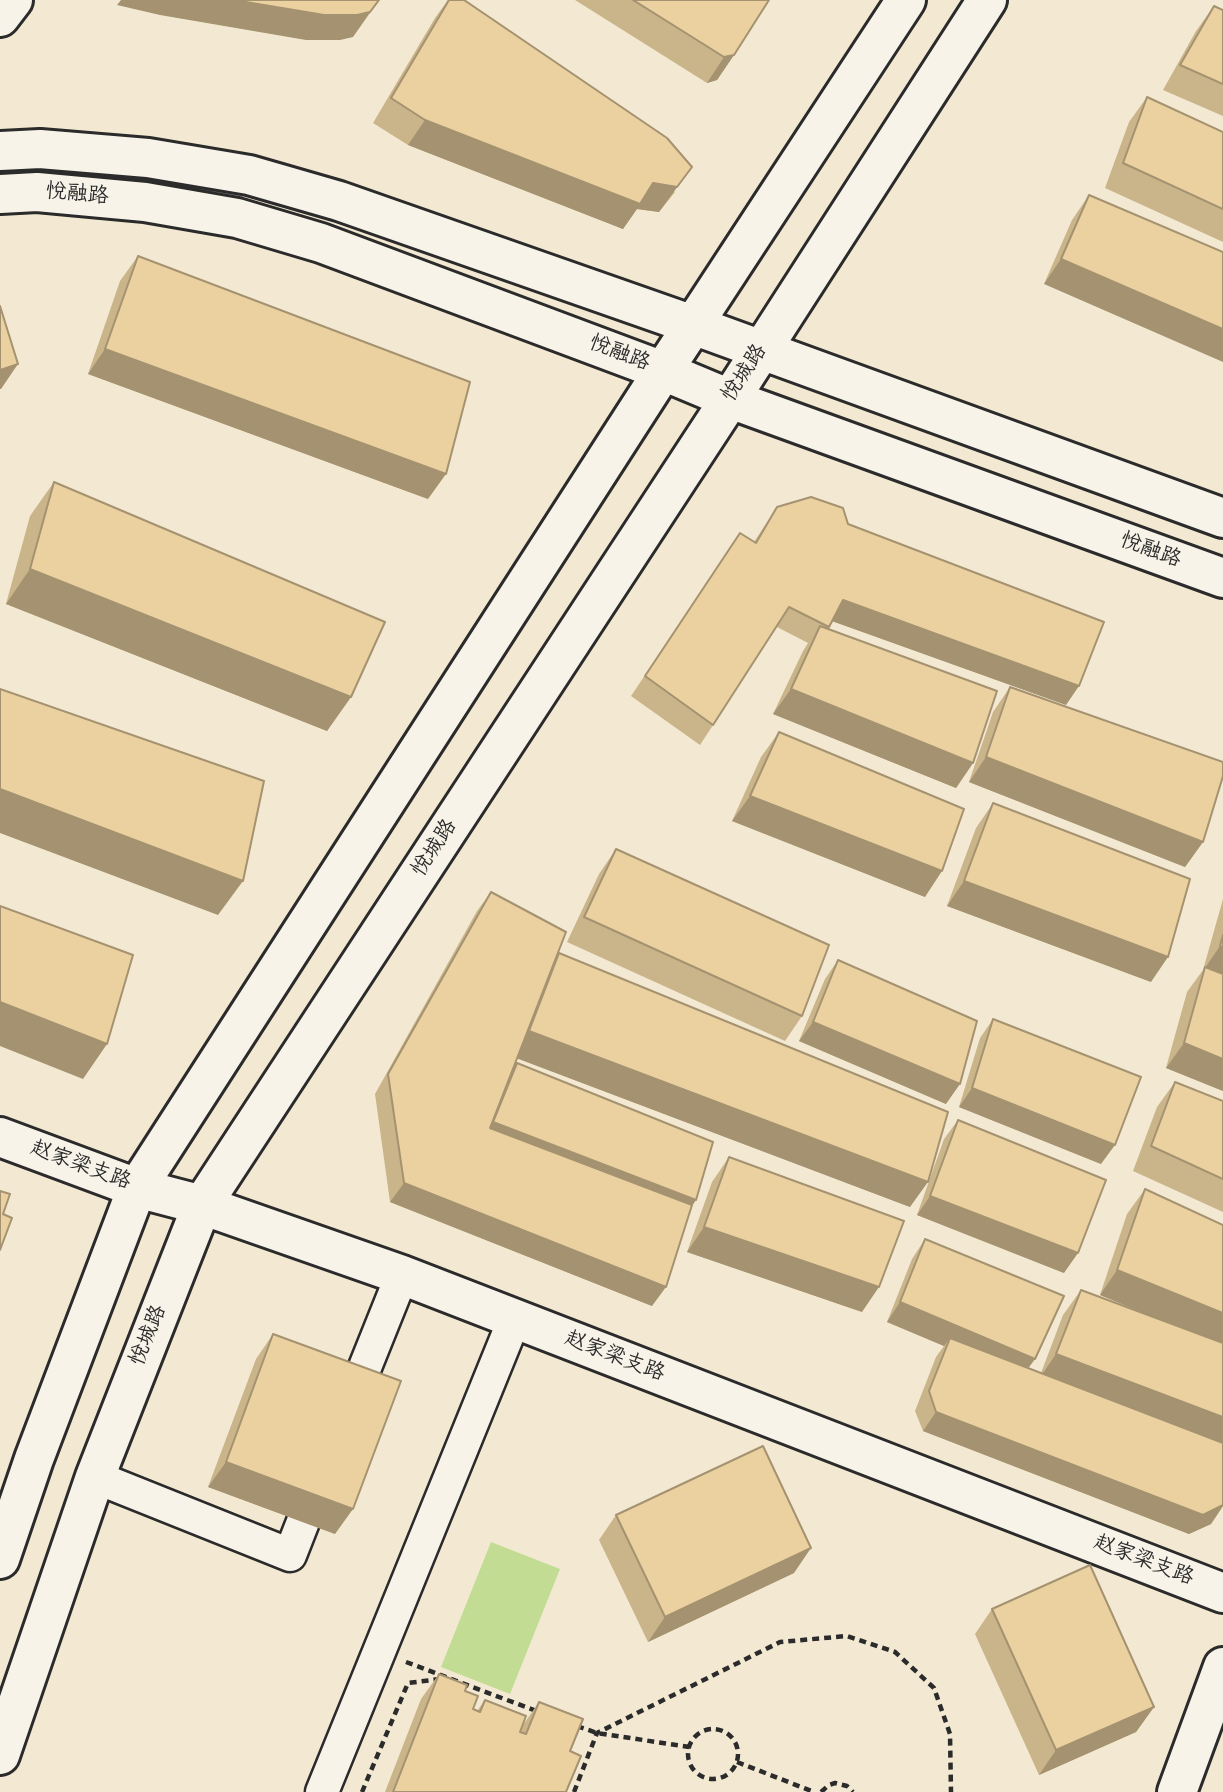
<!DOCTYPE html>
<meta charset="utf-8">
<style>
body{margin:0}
canvas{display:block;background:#f3e9d2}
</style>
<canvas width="1223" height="1792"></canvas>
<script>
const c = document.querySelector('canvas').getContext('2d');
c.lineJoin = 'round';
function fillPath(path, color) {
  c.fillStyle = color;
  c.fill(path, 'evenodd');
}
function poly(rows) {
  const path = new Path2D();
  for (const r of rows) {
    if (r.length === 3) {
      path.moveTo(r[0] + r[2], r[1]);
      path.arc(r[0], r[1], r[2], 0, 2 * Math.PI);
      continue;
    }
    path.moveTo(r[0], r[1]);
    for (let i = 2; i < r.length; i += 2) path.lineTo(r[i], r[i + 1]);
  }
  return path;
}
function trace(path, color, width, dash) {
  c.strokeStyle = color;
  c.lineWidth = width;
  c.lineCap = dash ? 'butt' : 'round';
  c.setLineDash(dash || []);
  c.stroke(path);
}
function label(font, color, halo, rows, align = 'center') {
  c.font = font + ' Kalam,"LXGW WenKai TC",sans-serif';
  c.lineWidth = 5;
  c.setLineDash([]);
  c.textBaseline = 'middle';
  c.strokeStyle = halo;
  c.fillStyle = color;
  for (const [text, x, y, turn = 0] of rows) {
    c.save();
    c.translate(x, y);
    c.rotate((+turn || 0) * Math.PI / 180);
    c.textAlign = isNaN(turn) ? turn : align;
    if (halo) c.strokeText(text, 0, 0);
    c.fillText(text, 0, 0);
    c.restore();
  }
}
fillPath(poly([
 [491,1542,560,1569,510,1694,441,1667]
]), '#c2dc93');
const minor = poly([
 [349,1407,402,1275],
 [95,1477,290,1555,319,1481],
 [322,1792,514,1320]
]);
const tertiary = poly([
 [0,17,13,0],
 [0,1137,137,1188,202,1205,402,1275,1223,1593],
 [1177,1792,1223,1667]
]);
const secondary = poly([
 [0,151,40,149,148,158,249,175,339,201,693,325,1223,518],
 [0,194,37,192,145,202,237,218,321,243,663,371,730,399,1223,578],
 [0,1559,34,1459,137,1188,663,371,906,0],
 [0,1755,95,1477,202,1205,730,399,987,0]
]);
trace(minor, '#2b2b2b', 37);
trace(tertiary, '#2b2b2b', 44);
trace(secondary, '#2b2b2b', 44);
trace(poly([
 [406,1662,539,1712],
 [577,1726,597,1733,689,1747],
 [713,1754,25],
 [737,1762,814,1792],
 [362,1792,408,1683,440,1679],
 [574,1792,597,1733,780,1642,847,1636,895,1652,934,1688,950,1734,951,1792],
 [821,1792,829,1785,835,1783,847,1786,853,1792]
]), '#2b2b2b', 4.5, [7, 5]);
trace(minor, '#f7f3e8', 32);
trace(tertiary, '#f7f3e8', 38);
trace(secondary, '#f7f3e8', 38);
fillPath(poly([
 [448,0,464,0,675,192,659,212,637,209,623,229,408,145,373,123,435,18],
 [575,0,769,0,734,55,717,80,707,83],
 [1214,6,1223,10,1223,116,1163,90,1196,31],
 [1147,97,1223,132,1223,242,1105,188,1129,122],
 [1089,195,1223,252,1044,284,1072,220],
 [138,256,428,499,88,374,120,281],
 [54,482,351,697,327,731,6,604,30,516],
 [777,507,848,524,1066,705,832,621,828,629,973,763,956,788,773,714,803,651,808,643,777,627,700,745,631,696,740,533,754,542],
 [1010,687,1203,842,1185,867,969,782,993,712],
 [779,732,925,897,732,821,761,757],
 [993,803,1151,982,947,906,976,828],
 [616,849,802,1016,785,1041,567,942,599,874],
 [491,892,555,960,559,953,910,1207,516,1058,512,1070,517,1063,696,1200,692,1205,652,1306,390,1202,375,1094,477,911],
 [1223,899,1223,1091,1166,1068,1187,992,1203,970],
 [838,960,946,1104,799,1041,825,979],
 [993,1019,1101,1164,959,1107,980,1038],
 [1175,1082,1223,1101,1223,1212,1133,1171,1157,1107],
 [958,1120,1064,1273,917,1215,944,1139],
 [729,1157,862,1312,687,1252,712,1182],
 [1145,1189,1223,1225,1223,1506,1211,1524,1189,1534,923,1431,915,1411,936,1357,944,1346,887,1322,912,1259,925,1239,1035,1359,1028,1368,1041,1373,1063,1315,1081,1290,1149,1315,1100,1295,1127,1214],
 [273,1334,335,1534,208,1487,256,1359],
 [616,1515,794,1573,648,1642,599,1540],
 [992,1609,1154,1707,1136,1732,1039,1775,975,1634],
 [439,1674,465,1691,473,1709,477,1711,485,1700,523,1725,539,1702,570,1751,566,1792,385,1792,421,1699]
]), '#cab48a');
fillPath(poly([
 [121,0,379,0,353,37,340,40,306,40,160,15,117,5],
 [734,55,717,80,707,83,724,57],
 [425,120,653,183,692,167,659,212,637,209,623,229,408,145],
 [1061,259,1223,329,1223,362,1044,284],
 [105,349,446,474,428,499,88,374],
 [18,364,1,389,0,389,0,370],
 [30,569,351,697,327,731,6,604],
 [843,600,1079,686,1066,705,829,620],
 [791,689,973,763,956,788,773,714],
 [986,757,1203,842,1185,867,969,782],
 [0,789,243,881,218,915,0,833],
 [750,796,942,871,925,897,732,821],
 [964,881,1168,957,1151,982,947,906],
 [1220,946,1223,947,1223,979,1205,968],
 [0,1002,107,1044,83,1079,0,1046],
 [813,1022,960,1084,946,1104,799,1041],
 [529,1031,928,1182,910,1207,511,1056],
 [1184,1043,1223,1059,1223,1091,1166,1068],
 [972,1088,1115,1145,1101,1164,959,1107],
 [493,1122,696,1200,679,1225,476,1147],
 [404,1183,666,1287,652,1306,390,1202],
 [930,1196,1078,1253,1064,1273,917,1215],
 [704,1227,879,1287,862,1312,687,1252],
 [1117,1270,1223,1313,1223,1346,1100,1295],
 [900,1302,1035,1359,1021,1378,950,1338,944,1346,887,1322],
 [1056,1354,1223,1417,1223,1448,1039,1379],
 [936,1412,1223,1505,1223,1506,1211,1524,1189,1534,923,1431],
 [226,1462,353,1509,335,1534,208,1487],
 [811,1548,794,1573,648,1642,665,1617],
 [1154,1707,1136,1732,1039,1775,1056,1750]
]), '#a49270');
const building = poly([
 [234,0,379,0,370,12,357,15,324,15,234,0],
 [449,0,464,0,667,138,692,167,677,187,653,183,640,204,425,120,391,98,449,0],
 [633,0,769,0,734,55,724,57,633,0],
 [1214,6,1223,10,1223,84,1180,65,1214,6],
 [1147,97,1223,132,1223,209,1123,163,1147,97],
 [1089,195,1223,252,1223,329,1061,259,1089,195],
 [138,256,470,382,446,474,105,349,138,256],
 [0,306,18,364,0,370,0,306],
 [54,482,385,622,351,697,30,569,54,482],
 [811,497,843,508,848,524,1104,622,1079,686,843,600,829,627,789,607,713,725,645,676,740,533,756,543,777,507,811,497],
 [820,626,997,691,973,763,791,689,820,626],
 [1010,687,1223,762,1223,776,1203,842,986,757,1010,687],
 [0,689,264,781,243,881,0,789,0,689],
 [779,732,964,809,942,871,750,796,779,732],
 [993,803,1190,879,1168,957,964,881,993,803],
 [616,849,829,945,802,1016,584,917,616,849],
 [491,892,566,932,490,1128,692,1205,666,1287,404,1183,388,1074,491,892],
 [0,906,133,955,107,1044,0,1002,0,906],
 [1223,935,1223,947,1220,946,1223,935],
 [559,953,948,1112,928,1182,529,1031,559,953],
 [838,960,977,1021,960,1084,813,1022,838,960],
 [1205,967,1223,974,1223,1059,1184,1043,1205,967],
 [993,1019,1141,1077,1115,1145,972,1088,993,1019],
 [517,1063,713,1142,696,1200,493,1122,517,1063],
 [1175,1082,1223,1101,1223,1179,1151,1146,1175,1082],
 [958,1120,1106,1180,1078,1253,930,1196,958,1120],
 [729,1157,904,1221,879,1287,704,1227,729,1157],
 [1145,1189,1223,1225,1223,1313,1117,1270,1145,1189],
 [0,1191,10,1194,3,1214,12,1218,0,1250,0,1191],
 [925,1239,1064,1296,1035,1359,900,1302,925,1239],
 [1081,1290,1223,1343,1223,1417,1056,1354,1081,1290],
 [273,1334,401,1381,353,1509,226,1462,273,1334],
 [950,1338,1223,1443,1223,1505,1203,1515,936,1412,929,1391,950,1338],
 [763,1446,811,1548,665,1617,616,1515,763,1446],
 [1090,1565,1154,1707,1056,1750,992,1609,1090,1565],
 [439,1674,467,1685,465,1691,478,1696,473,1709,480,1712,485,1700,526,1716,520,1732,526,1734,539,1702,583,1719,570,1751,581,1756,566,1792,393,1792,439,1674]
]);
fillPath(building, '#ebd1a0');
trace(building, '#a49270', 2);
label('21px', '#2b2b2b', '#f7f3e8', [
 ["悦融路",77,196,5],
 ["悦融路",619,355,21],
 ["悦城路",746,374,-57],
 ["悦融路",1150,552,20],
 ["悦城路",436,849,-57],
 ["赵家梁支路",80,1167,20],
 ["悦城路",150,1336,-68],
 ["赵家梁支路",614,1358,21],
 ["赵家梁支路",1143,1562,21]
]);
</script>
